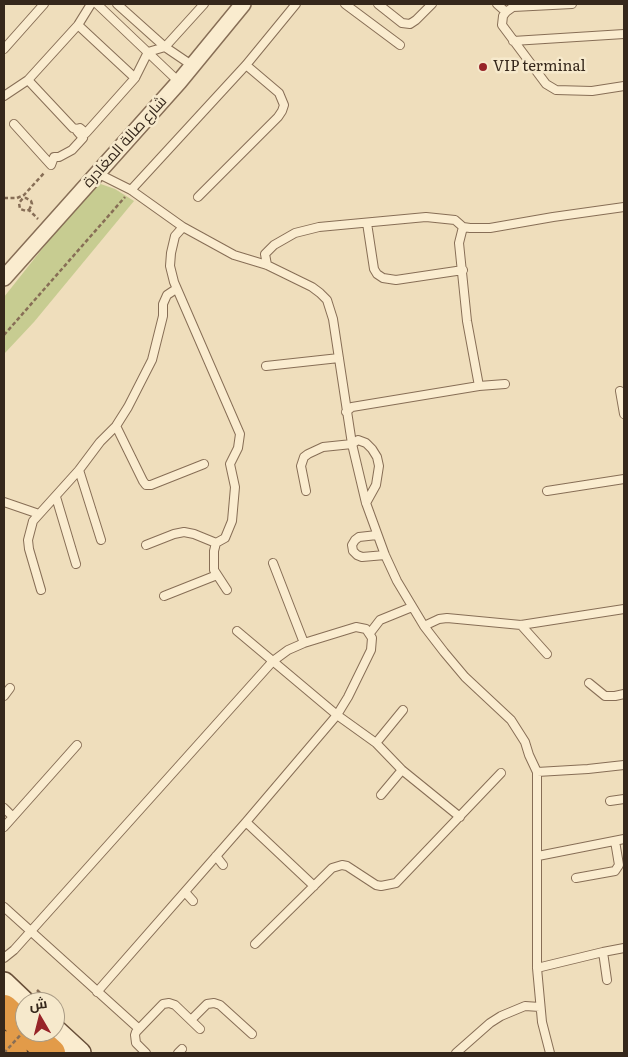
<!DOCTYPE html>
<meta charset="utf-8">
<style>
body{margin:0}
#map{position:relative;width:628px;height:1057px;overflow:hidden;background:#efdebc;font-family:Literata,Cairo,serif}
canvas{display:block}
.frame{position:absolute;inset:0;border:5px solid #35271b;pointer-events:none}
.north{position:absolute;left:15px;top:992px;width:50px;height:50px;box-sizing:border-box;background:#f6e9cc;border:1px solid #a99b85;border-radius:50%;rotate:352deg;font-size:14px;font-weight:700;line-height:20px;text-align:center;color:#35271b}
.north::after{content:'';display:block;margin:auto;width:18px;height:22px;background:#972428;clip-path:polygon(50% 0,100% 100%,50% 72%,0 100%)}
</style>
<div id="map">
<canvas width="628" height="1057"></canvas>
<div class="frame"></div>
<div class="north">ش</div>
</div>
<script>
const c = document.querySelector('canvas').getContext('2d');
c.lineJoin = 'round';
function fillPath(path, color) {
  c.fillStyle = color;
  c.fill(path, 'evenodd');
}
function poly(rows) {
  const path = new Path2D();
  for (const r of rows) {
    path.moveTo(r[0], r[1]);
    for (let i = 2; i < r.length; i += 2) path.lineTo(r[i], r[i + 1]);
  }
  return path;
}
function trace(path, color, width, dash) {
  c.strokeStyle = color;
  c.lineWidth = width;
  c.lineCap = dash ? 'butt' : 'round';
  c.setLineDash(dash || []);
  c.stroke(path);
}
function label(font, color, halo, rows, align = 'center') {
  c.font = font + ' Literata,Cairo,serif';
  c.lineWidth = 5;
  c.setLineDash([]);
  c.textBaseline = 'middle';
  c.strokeStyle = halo;
  c.fillStyle = color;
  for (const [text, x, y, turn = 0] of rows) {
    c.save();
    c.translate(x, y);
    c.rotate((+turn || 0) * Math.PI / 180);
    c.textAlign = isNaN(turn) ? turn : align;
    if (halo) c.strokeText(text, 0, 0);
    c.fillText(text, 0, 0);
    c.restore();
  }
}
fillPath(poly([
 [95,182,115,189,134,201,34,322,4,354,4,297]
]), '#c7cc91');
const lane = poly([
 [97,4,179,82],
 [117,4,165,47,193,66],
 [345,4,400,45],
 [378,4,402,23,410,24,416,20,432,4],
 [497,4,506,12],
 [572,4,513,7,506,12,503,16,502,25,546,84,556,90,592,91,624,86],
 [78,25,135,78],
 [513,41,624,34],
 [4,49,44,4],
 [28,80,73,128,77,129,80,128,86,133,135,78,148,52,165,47,204,4],
 [4,96,28,80,78,25,91,4],
 [14,124,51,165,54,157,59,157,72,150,83,138,77,131],
 [97,173,131,190,183,227,234,255,267,265,312,287,320,293,327,300,333,319,352,444,366,503,385,555,397,581,424,626,444,652,465,677,511,720,525,742,529,755,537,772,537,968,542,1022,550,1053],
 [131,190,246,65,296,4],
 [198,197,278,117,282,111,284,105,279,93,246,65],
 [367,223,374,269,377,274,383,278,396,280,463,270],
 [183,227,175,236,171,253,170,266,174,282,240,434,238,448,230,464,235,487,232,521,225,538,216,543,214,551,214,570,227,590],
 [463,227,459,243,467,321,479,386],
 [267,265,265,254,274,245,295,233,319,227,426,217,455,220,463,227,470,228,490,228,553,217,624,207],
 [266,366,339,358],
 [620,391,624,414],
 [346,412,352,407,479,386,505,384],
 [116,426,143,481,146,485,151,485,204,464],
 [79,470,101,540],
 [306,491,301,466,304,457,308,454,323,447,352,444,358,440,366,443,372,449,377,457,379,466,376,485,366,503],
 [547,491,624,479],
 [56,497,76,564],
 [4,502,39,514],
 [377,535,359,537,355,540,352,545,353,551,357,555,362,557,385,555],
 [146,545,174,534,184,532,194,534,216,543],
 [273,563,304,643],
 [41,590,29,549,28,540,33,521,79,470,100,442,116,426,128,407,152,360,163,316,163,304,167,295,176,289],
 [164,596,217,575],
 [521,625,547,654],
 [424,626,439,619,447,618,521,625,624,609],
 [237,631,337,715,376,743,402,770,460,817],
 [370,633,380,620,412,607],
 [589,683,605,696,615,696,624,694],
 [4,696,10,688],
 [376,743,403,710],
 [537,772,588,769,624,765],
 [381,795,402,770],
 [610,801,624,799],
 [4,808,13,817],
 [246,822,314,886],
 [4,827,77,745],
 [216,856,223,865],
 [538,856,624,839],
 [576,878,615,871,619,865,615,841],
 [185,892,193,901],
 [4,907,138,1028],
 [255,944,332,868,342,865,347,866,376,885,381,886,396,883,501,773],
 [603,952,607,980],
 [4,958,14,950,273,661,288,650,304,643,356,627,366,629,372,638,371,650,348,697,337,715,246,822,97,992],
 [537,968,603,952,624,948],
 [191,1020,207,1004,214,1003,220,1005,252,1034],
 [146,1053,136,1043,135,1035,136,1032,163,1004,169,1003,175,1005,200,1029],
 [178,1053,182,1049],
 [456,1053,490,1023,501,1016,525,1006,540,1007]
]);
const street = poly([
 [4,278,179,82,243,4]
]);
const secondary = poly([
 [4,983,25,1003],
 [55,1030,80,1053]
]);
const highway = poly([
 [4,1009,25,1029],
 [28,1032,51,1053],
 [4,1045,13,1053]
]);
trace(lane, '#876e56', 10);
trace(street, '#876e56', 18);
trace(secondary, '#684f39', 24);
trace(highway, '#543d2a', 30);
trace(poly([
 [4,198,17,198,24,195,45,172],
 [29,210,32,204,31,201,26,198,23,198,19,203,20,209,26,211,29,210,38,219],
 [4,335,125,197],
 [37,990,50,1002]
]), '#876e56', 2.5, [4, 2.5]);
trace(lane, '#faeccf', 8);
trace(street, '#faeccf', 15);
trace(secondary, '#faeccf', 21);
trace(highway, '#e29b49', 28);
trace(poly([
 [4,1053,25,1030]
]), '#876e56', 2.5, [4, 2.5]);
for (const [x, y, r, color] of [
 [483,67,5,"#972428"]
]) {
  const dot = new Path2D();
  dot.arc(x, y, r, 0, 2 * Math.PI);
  c.fillStyle = color;
  c.fill(dot);
  trace(dot, '#f6e9cc', 2);
}
label('15px', '#35271b', '#f6e9cc', [
 ["VIP terminal",493,67]
], 'left');
label('15px', '#35271b', '#f6e9cc', [
 ["شارع صالة المغادرة",125,142,-48]
]);
</script>
